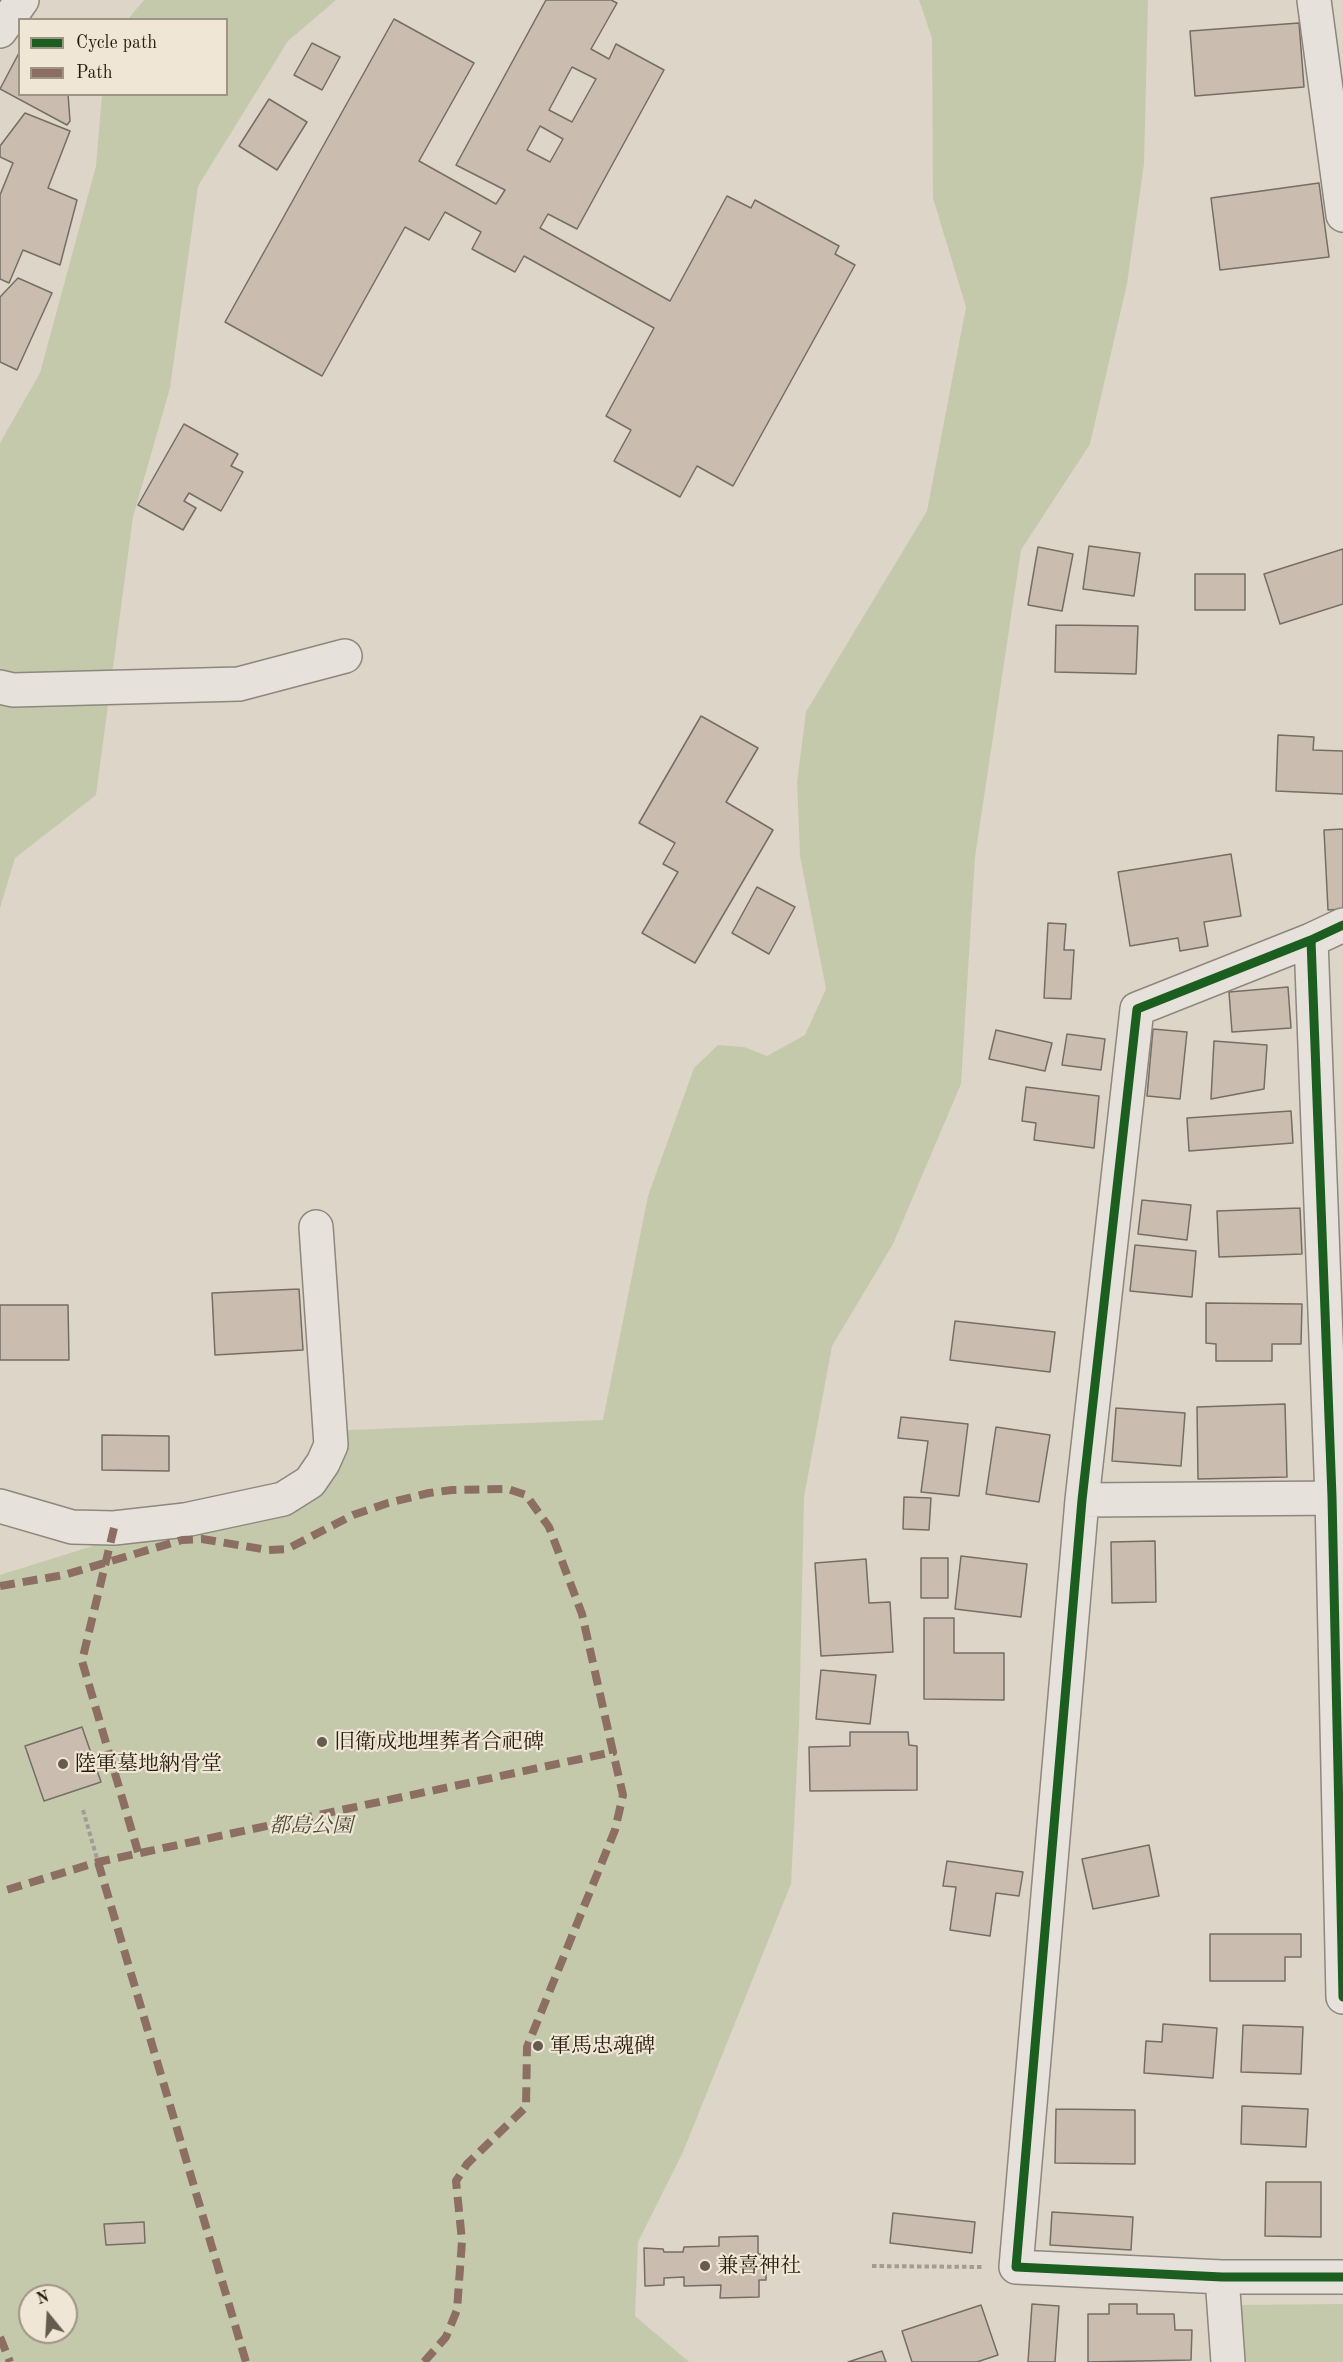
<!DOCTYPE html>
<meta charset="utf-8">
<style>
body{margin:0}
#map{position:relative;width:1343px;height:2362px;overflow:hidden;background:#ddd5c7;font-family:"Old Standard TT",serif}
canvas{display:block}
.legend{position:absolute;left:18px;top:18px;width:210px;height:78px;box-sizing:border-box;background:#efe6d5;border:2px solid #9e9485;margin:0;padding:8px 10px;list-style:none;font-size:18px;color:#251a0e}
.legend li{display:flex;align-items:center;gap:12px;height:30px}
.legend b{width:30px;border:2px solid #9e9485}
.north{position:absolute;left:18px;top:2284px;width:60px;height:60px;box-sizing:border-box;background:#efe6d5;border:2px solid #9e9485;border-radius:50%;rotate:342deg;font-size:16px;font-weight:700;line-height:24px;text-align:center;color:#251a0e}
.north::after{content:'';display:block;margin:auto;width:21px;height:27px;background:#655b4f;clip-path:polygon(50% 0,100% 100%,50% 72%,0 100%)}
</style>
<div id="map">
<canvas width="1343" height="2362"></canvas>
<ul class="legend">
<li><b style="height:8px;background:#1b5e20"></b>Cycle path</li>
<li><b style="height:8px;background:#8d6e63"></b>Path</li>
</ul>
<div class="north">N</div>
</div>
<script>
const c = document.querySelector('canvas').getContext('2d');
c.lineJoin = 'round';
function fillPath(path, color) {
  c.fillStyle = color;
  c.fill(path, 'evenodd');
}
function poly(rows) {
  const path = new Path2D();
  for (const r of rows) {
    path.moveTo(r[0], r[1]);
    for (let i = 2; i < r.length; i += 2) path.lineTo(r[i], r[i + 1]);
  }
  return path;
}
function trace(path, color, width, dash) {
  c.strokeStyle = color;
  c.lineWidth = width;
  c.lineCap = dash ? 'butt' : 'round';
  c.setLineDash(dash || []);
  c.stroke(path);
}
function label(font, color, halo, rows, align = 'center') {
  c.font = font + ' "Old Standard TT","Noto Serif JP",serif';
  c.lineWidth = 4.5;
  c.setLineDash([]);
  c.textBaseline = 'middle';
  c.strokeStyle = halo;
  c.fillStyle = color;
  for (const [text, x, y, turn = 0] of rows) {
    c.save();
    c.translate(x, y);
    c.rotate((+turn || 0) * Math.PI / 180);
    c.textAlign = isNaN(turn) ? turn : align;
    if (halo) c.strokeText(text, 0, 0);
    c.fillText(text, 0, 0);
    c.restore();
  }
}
fillPath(poly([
 [144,0,336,0,288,41,198,186,170,388,133,517,96,795,15,858,0,908,0,443,40,373,96,166,102,95,226,94,226,20,128,19],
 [919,0,1148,0,1144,164,1127,284,1090,444,1021,550,975,857,961,1084,893,1244,832,1346,804,1497,799,1727,791,1884,683,2152,638,2242,635,2316,689,2362,0,2362,0,1575,115,1539,302,1505,329,1484,348,1430,603,1420,648,1196,694,1068,718,1045,744,1047,767,1056,805,1035,826,989,800,856,797,782,806,712,927,511,966,307,933,198,932,38],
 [30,2296,66,2296,66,2332,30,2332],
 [1343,2304,1343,2362,1243,2362,1240,2305]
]), '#c5c9ab');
const building = poly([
 [546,0,611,0,617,3,591,49,609,59,616,44,664,70,577,229,548,214,540,228,670,301,727,196,751,208,755,200,839,246,835,254,855,265,733,486,697,466,680,497,614,461,631,430,606,416,654,328,524,256,515,272,472,249,481,232,445,212,429,240,405,227,322,376,225,322,394,19,474,63,419,161,496,204,505,190,456,165,546,0],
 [572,67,596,79,572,122,549,110,572,67],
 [540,126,563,139,550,162,527,150,540,126],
 [1299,23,1304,87,1195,96,1190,31,1299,23],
 [312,43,340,57,322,90,294,75,312,43],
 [20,51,20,94,68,94,70,121,67,125,0,89,20,51],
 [269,99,307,122,277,170,239,146,269,99],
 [25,113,70,131,48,188,77,200,60,265,23,250,9,283,0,279,0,195,13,163,0,157,0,146,25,113],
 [1319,183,1329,257,1220,270,1211,198,1319,183],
 [18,278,52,293,17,370,0,362,0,297,18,278],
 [184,424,238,454,231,466,243,472,221,511,189,493,184,501,196,508,183,530,138,505,184,424],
 [1089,546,1140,553,1134,596,1083,589,1089,546],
 [1038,547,1073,554,1062,611,1028,605,1038,547],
 [1343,549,1343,604,1280,624,1264,574,1343,549],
 [1195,574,1245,574,1245,610,1195,610,1195,574],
 [1056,625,1138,626,1136,674,1055,672,1056,625],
 [701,716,758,748,726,802,773,830,695,963,642,933,678,872,663,864,675,843,639,823,701,716],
 [1278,735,1314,737,1313,750,1343,751,1343,794,1276,791,1278,735],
 [1343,829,1343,909,1328,910,1324,830,1343,829],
 [1231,854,1241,916,1204,922,1208,946,1180,951,1178,938,1130,946,1118,872,1231,854],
 [757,887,795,907,769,954,732,933,757,887],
 [1048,923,1066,924,1064,950,1074,950,1071,999,1044,998,1048,923],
 [1288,987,1291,1028,1232,1032,1229,992,1288,987],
 [1153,1029,1187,1032,1180,1099,1147,1096,1153,1029],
 [996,1030,1052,1043,1045,1071,989,1059,996,1030],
 [1067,1034,1105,1039,1101,1070,1062,1065,1067,1034],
 [1214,1041,1267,1045,1264,1089,1211,1099,1214,1041],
 [1026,1087,1099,1096,1094,1148,1034,1140,1036,1123,1022,1121,1026,1087],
 [1291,1111,1293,1143,1189,1151,1187,1118,1291,1111],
 [1142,1200,1191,1205,1187,1240,1138,1234,1142,1200],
 [1300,1208,1302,1254,1219,1257,1217,1211,1300,1208],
 [1135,1245,1196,1251,1192,1297,1130,1291,1135,1245],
 [299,1289,303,1350,215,1355,212,1293,299,1289],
 [1206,1303,1302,1304,1301,1344,1272,1344,1272,1361,1216,1361,1216,1344,1206,1343,1206,1303],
 [0,1305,68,1305,69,1360,0,1360,0,1305],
 [955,1321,1055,1332,1050,1372,950,1360,955,1321],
 [1285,1404,1287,1477,1198,1479,1197,1407,1285,1404],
 [1116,1408,1185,1413,1181,1466,1112,1461,1116,1408],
 [901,1417,968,1424,959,1496,921,1492,928,1441,898,1438,901,1417],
 [996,1427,1050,1435,1039,1502,986,1494,996,1427],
 [102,1435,169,1436,169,1471,102,1470,102,1435],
 [904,1497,931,1498,929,1530,903,1529,904,1497],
 [1155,1541,1156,1602,1112,1603,1111,1542,1155,1541],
 [961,1556,1027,1564,1021,1617,955,1609,961,1556],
 [921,1558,948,1558,948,1598,921,1598,921,1558],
 [866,1559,869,1603,890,1602,893,1652,821,1656,815,1563,866,1559],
 [924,1618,954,1618,954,1653,1004,1653,1004,1700,924,1699,924,1618],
 [821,1670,876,1675,870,1724,816,1719,821,1670],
 [82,1727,101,1782,44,1801,25,1746,82,1727],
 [850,1732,908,1732,909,1745,917,1746,917,1790,810,1791,809,1747,850,1746,850,1732],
 [1149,1845,1159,1896,1093,1909,1082,1859,1149,1845],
 [947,1861,1023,1872,1019,1896,996,1893,990,1936,950,1930,956,1887,943,1886,947,1861],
 [1210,1934,1301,1934,1301,1957,1285,1957,1285,1981,1210,1981,1210,1934],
 [1163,2024,1217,2028,1213,2078,1144,2073,1146,2041,1162,2042,1163,2024],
 [1243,2025,1303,2027,1301,2074,1241,2072,1243,2025],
 [1242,2106,1308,2109,1306,2147,1241,2144,1242,2106],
 [1056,2109,1135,2110,1135,2164,1055,2163,1056,2109],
 [1266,2182,1321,2182,1321,2237,1265,2236,1266,2182],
 [1052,2212,1133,2217,1131,2250,1050,2245,1052,2212],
 [893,2213,975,2222,972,2253,890,2243,893,2213],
 [144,2222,145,2243,106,2245,104,2224,144,2222],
 [758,2236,758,2254,766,2254,766,2280,759,2280,759,2297,720,2298,721,2285,684,2286,684,2277,664,2278,664,2285,645,2286,644,2248,663,2249,664,2252,683,2252,684,2247,719,2246,719,2237,758,2236],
 [1032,2304,1059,2306,1055,2362,1028,2362,1032,2304],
 [1109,2304,1137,2304,1137,2314,1174,2314,1175,2330,1192,2330,1191,2360,1088,2362,1088,2314,1109,2314,1109,2304],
 [981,2305,998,2355,977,2362,912,2362,902,2331,981,2305],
 [882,2351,886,2362,848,2362,882,2351]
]);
fillPath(building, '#cbbcb0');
trace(building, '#746e65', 1.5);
const minor = poly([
 [1314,0,1343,215],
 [0,31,22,0],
 [0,687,13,690,239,684,345,656],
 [1343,925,1311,940,1137,1009,1082,1500,1016,2267,1222,2277,1343,2277],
 [1311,940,1332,1497,1343,1997],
 [1082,1500,1343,1498],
 [0,1506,72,1527,114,1528,185,1520,283,1499,310,1482,323,1463,331,1445,316,1227],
 [1222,2277,1228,2362]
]);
trace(minor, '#8d877e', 36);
trace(poly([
 [83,1810,98,1862],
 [872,2266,983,2267]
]), '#a19c96', 4, [4.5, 3]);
trace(minor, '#e6e1da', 33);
trace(poly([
 [114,1528,82,1661,138,1852],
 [0,1586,64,1575,182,1540,202,1539,268,1550,287,1549,353,1515,388,1503,429,1493,452,1490,508,1489,526,1495,549,1527,582,1614,613,1752,98,1862,0,1892],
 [98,1862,246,2362],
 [0,2337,10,2362],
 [424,2362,446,2337,457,2310,462,2241,456,2181,467,2164,526,2107,527,2047,615,1830,623,1795,613,1752]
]), '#8d6e63', 8, [15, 8]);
trace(poly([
 [1343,925,1311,940,1137,1009,1082,1500,1016,2267,1222,2277,1343,2277],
 [1311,940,1332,1497,1343,1997]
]), '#1b5e20', 9);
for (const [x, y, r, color] of [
 [322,1742,6,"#655b4f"],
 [63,1764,6,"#655b4f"],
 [538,2046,6,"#655b4f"],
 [705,2266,6,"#655b4f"]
]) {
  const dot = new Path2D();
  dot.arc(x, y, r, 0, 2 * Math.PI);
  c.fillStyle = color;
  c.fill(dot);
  trace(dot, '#efe6d5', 2);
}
label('21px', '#251a0e', '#efe6d5', [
 ["旧衛成地埋葬者合祀碑",334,1742],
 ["陸軍墓地納骨堂",75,1764],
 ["軍馬忠魂碑",550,2046],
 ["兼喜神社",717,2266]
], 'left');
label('italic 21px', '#4f4c36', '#efe6d5', [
 ["都島公園",311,1826]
]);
</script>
